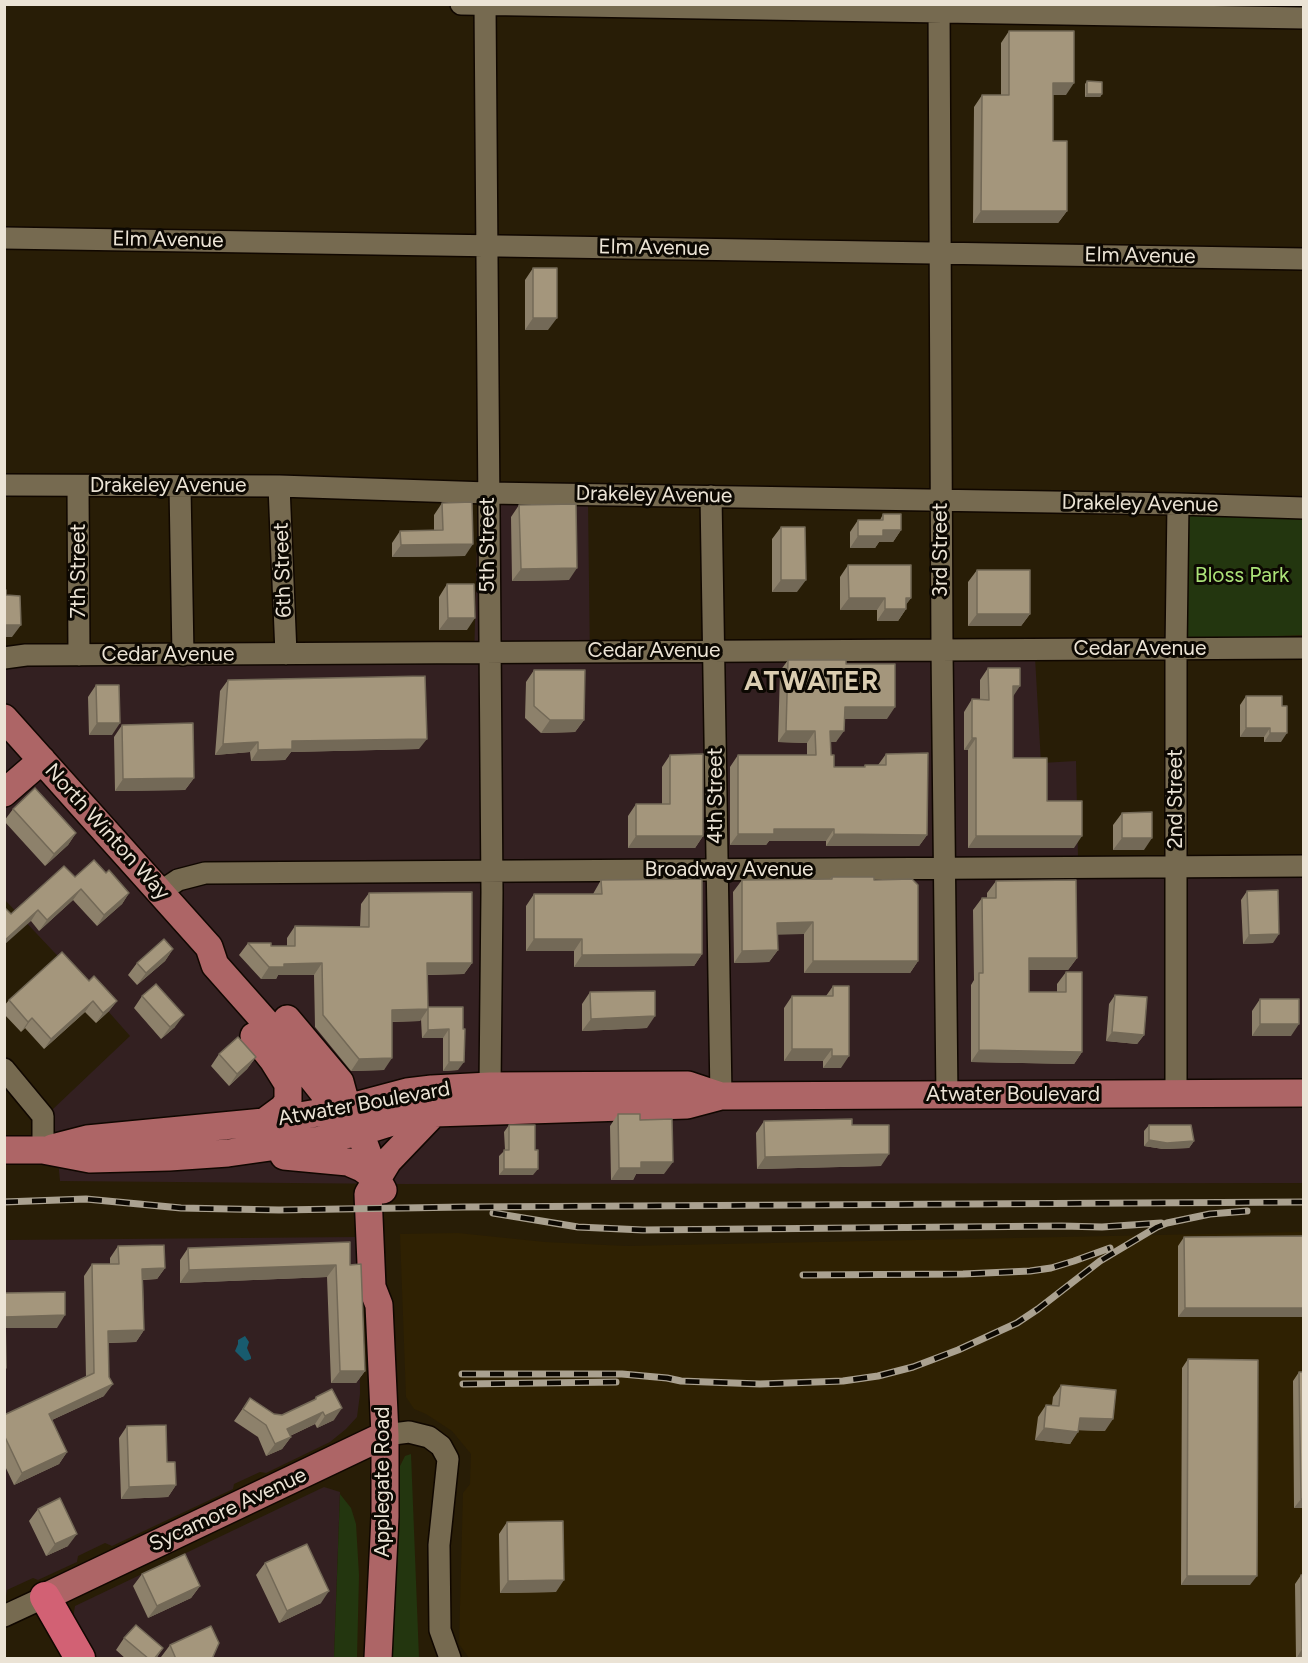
<!DOCTYPE html>
<style>
body{margin:0}
#map{position:relative;width:1308px;height:1663px;overflow:hidden;background:#281d06;font-family:Figtree,sans-serif}
canvas{display:block}
.frame{position:absolute;inset:0;border:6px solid #ebe3d5;pointer-events:none}
</style>
<div id="map">
<canvas width="1308" height="1663"></canvas>
<div class="frame"></div>
</div>
<script>
const c = document.querySelector('canvas').getContext('2d');
c.lineJoin = 'round';
function fillPath(path, color) {
  c.fillStyle = color;
  c.fill(path, 'evenodd');
}
function poly(rows) {
  const path = new Path2D();
  for (const r of rows) {
    path.moveTo(r[0], r[1]);
    for (let i = 2; i < r.length; i += 2) path.lineTo(r[i], r[i + 1]);
  }
  return path;
}
function trace(path, color, width, dash) {
  c.strokeStyle = color;
  c.lineWidth = width;
  c.lineCap = dash ? 'butt' : 'round';
  c.setLineDash(dash || []);
  c.stroke(path);
}
function label(font, color, halo, rows, align = 'center') {
  c.font = font + ' Figtree,sans-serif';
  c.lineWidth = 6;
  c.setLineDash([]);
  c.textBaseline = 'middle';
  c.strokeStyle = halo;
  c.fillStyle = color;
  for (const [text, x, y, turn = 0] of rows) {
    c.save();
    c.translate(x, y);
    c.rotate((+turn || 0) * Math.PI / 180);
    c.textAlign = isNaN(turn) ? turn : align;
    if (halo) c.strokeText(text, 0, 0);
    c.fillText(text, 0, 0);
    c.restore();
  }
}
fillPath(poly([
 [478,497,588,501,590,661,1035,657,1041,763,1076,761,1078,857,1303,862,1303,1183,405,1184,60,1181,53,1109,130,1036,84,984,5,900,5,667,474,662],
 [359,1237,360,1394,357,1417,346,1429,330,1442,266,1473,260,1472,234,1484,233,1489,112,1546,105,1543,78,1556,77,1562,38,1580,33,1578,7,1590,6,1596,5,1597,4,1240],
 [324,1487,340,1492,334,1658,95,1658,88,1651,72,1624,75,1606]
]), '#332021');
fillPath(poly([
 [1303,1232,1303,1658,469,1658,459,1644,463,1493,470,1484,471,1454,452,1431,426,1414,414,1409,406,1397,400,1234,458,1233,545,1242,626,1246]
]), '#2f2102');
fillPath(poly([
 [1303,514,1303,635,1178,640,1182,516],
 [411,1454,419,1658,390,1658,400,1466,405,1456],
 [340,1494,351,1508,356,1524,359,1575,357,1658,334,1658]
]), '#23360f');
fillPath(poly([
 [245,1336,249,1342,247,1348,251,1357,251,1359,245,1361,235,1351,238,1344,238,1340]
]), '#185b6e');
const minor = poly([
 [461,4,1304,18],
 [485,4,492,892,490,1086],
 [939,4,942,650,947,1096],
 [4,238,1304,259],
 [4,485,279,486,488,493,1178,504,1304,508],
 [78,486,79,655],
 [279,486,286,654],
 [180,487,183,655],
 [711,496,721,1096],
 [4,658,26,655,1304,648],
 [160,892,178,880,205,873,1304,866],
 [4,1069,43,1116,43,1150],
 [1176,1094,1176,650,1178,504],
 [385,1435,409,1432,429,1437,441,1446,448,1459,439,1545,440,1630,450,1658],
 [4,1616,45,1597]
]);
const major = poly([
 [4,718,209,947,215,965,285,1044,323,1092,347,1108],
 [4,793,42,760],
 [287,1019,340,1082,347,1108,360,1132,377,1179,383,1190],
 [254,1036,273,1060,288,1084,288,1101,283,1108,264,1122],
 [52,1148,87,1139,264,1122,347,1108,407,1092,432,1089,490,1086,688,1085,721,1096],
 [4,1150,43,1150,90,1159,169,1157,228,1153,320,1140,360,1132,395,1121,434,1113,687,1105,721,1096,1304,1093],
 [284,1156,348,1162,362,1168,377,1179],
 [45,1597,385,1435],
 [378,1658,385,1517,385,1435,379,1305,372,1287,368,1194,388,1161,434,1113]
]);
const highway = poly([
 [45,1597,80,1658]
]);
trace(minor, '#100700', 24);
trace(major, '#100700', 30);
trace(highway, '#100700', 33);
trace(minor, '#766a50', 21);
trace(major, '#ad6566', 27);
trace(highway, '#d26174', 30);
const rail = poly([
 [4,1202,86,1199,181,1208,279,1210,464,1207,1304,1202],
 [493,1213,578,1227,643,1230,1062,1226,1102,1227,1161,1223],
 [803,1275,963,1274,1030,1271,1051,1268,1074,1261,1110,1248],
 [462,1374,622,1374,667,1378,681,1381,760,1384,843,1381,878,1376,913,1367,958,1350,1017,1323,1038,1309,1100,1261,1157,1227,1167,1223,1210,1214,1247,1211],
 [463,1384,616,1382]
]);
trace(rail, '#aaa190', 7);
trace(rail, '#0c0802', 4.5, [14]);
fillPath(poly([
 [1009,31,1066,95,1053,95,1053,141,1067,211,1058,223,973,223,974,107,982,95,1001,95,1001,43],
 [1087,81,1102,94,1100,97,1085,97,1085,84],
 [533,268,548,330,525,330,525,280],
 [442,503,465,556,392,557,392,543,400,531,434,530,434,515],
 [519,505,569,580,512,581,511,517],
 [883,514,901,530,893,542,879,542,875,548,850,548,850,532,858,520,880,520],
 [781,527,797,592,772,592,772,539],
 [848,565,911,598,906,604,906,609,898,621,877,621,877,610,840,610,840,577],
 [977,570,1030,614,1021,626,968,626,968,582],
 [447,584,467,630,439,630,439,597],
 [788,660,846,664,887,719,844,719,836,742,830,742,831,755,834,767,864,767,865,765,878,765,886,754,927,835,919,846,826,846,826,841,769,841,766,845,730,845,730,767,738,755,807,755,807,743,778,742,780,671],
 [988,668,1013,697,1013,758,1047,801,1074,848,968,848,968,750,964,750,964,712,972,699,980,700,980,680],
 [534,670,584,720,575,732,541,733,525,718,526,682],
 [228,680,419,749,291,752,285,760,251,761,250,752,215,755,220,691],
 [96,685,112,735,89,735,88,697],
 [1246,696,1281,742,1264,742,1264,737,1240,737,1240,705],
 [122,725,194,778,185,790,115,791,114,737],
 [670,755,703,836,695,848,628,848,628,816,636,804,662,804,662,767],
 [13,809,76,833,68,845,45,866,4,821],
 [1122,813,1144,850,1113,850,1113,825],
 [106,873,129,893,122,904,97,926,73,900,39,931,31,921,11,914,75,877],
 [832,877,874,880,918,961,910,973,804,973,804,934,778,934,778,950,769,962,734,963,733,892,742,880,830,879],
 [601,880,702,954,694,966,574,967,574,951,526,951,526,906,534,894,593,894],
 [996,881,1077,958,1068,970,1029,970,1029,992,1057,992,1057,984,1066,972,1082,1052,1074,1064,971,1062,971,985,974,980,973,910,982,898,987,898,987,893],
 [1247,891,1273,943,1243,944,1241,900],
 [369,893,472,963,464,974,427,975,428,1007,463,1007,458,1070,443,1071,443,1038,422,1038,421,1019,420,1021,392,1022,384,1070,351,1071,315,1027,314,975,278,975,276,979,261,979,239,955,248,943,271,946,287,946,287,938,295,926,360,927,361,904],
 [173,949,165,961,137,985,128,975,137,963],
 [89,981,117,1001,109,1011,96,1023,85,1012,44,1049,25,1028,21,1032,4,1014,4,1006,9,1000],
 [833,986,841,1068,823,1068,823,1061,784,1061,784,1008,792,996,826,996],
 [590,992,647,1028,582,1031,582,1004],
 [1115,995,1144,1035,1137,1044,1106,1041,1109,1004],
 [142,996,175,1027,161,1039,134,1008],
 [1260,999,1291,1036,1252,1036,1252,1011],
 [219,1054,256,1057,247,1069,229,1086,211,1066],
 [618,1114,640,1120,664,1174,636,1174,633,1180,611,1180,610,1126],
 [764,1121,852,1125,881,1166,757,1169,756,1133],
 [509,1125,535,1150,533,1175,499,1175,499,1156,505,1150,504,1132],
 [1149,1125,1194,1141,1189,1148,1163,1149,1144,1146,1144,1131],
 [1304,1236,1304,1317,1178,1317,1178,1246,1184,1237],
 [118,1246,165,1268,157,1279,143,1280,144,1330,136,1342,108,1343,104,1396,52,1420,67,1452,59,1464,14,1485,4,1464,4,1415,86,1377,84,1276,92,1264,110,1264,110,1258],
 [188,1248,350,1265,365,1371,356,1383,331,1383,327,1277,180,1283,180,1260],
 [1188,1359,1250,1585,1181,1585,1182,1368],
 [1299,1372,1304,1508,1294,1508,1293,1381],
 [1061,1385,1105,1431,1078,1430,1070,1444,1035,1440,1038,1417,1046,1405,1052,1405,1053,1397],
 [316,1397,334,1420,317,1428,315,1424,290,1436,291,1437,282,1449,266,1456,258,1437,234,1421,250,1398,274,1414,282,1415,314,1400],
 [127,1426,176,1485,168,1497,121,1499,119,1438],
 [38,1509,68,1546,46,1556,29,1521],
 [507,1522,556,1592,500,1593,499,1534],
 [265,1563,321,1603,279,1623,256,1575],
 [142,1574,200,1586,191,1598,148,1618,133,1586],
 [1301,1575,1304,1575,1304,1658,1296,1659,1295,1584],
 [124,1638,163,1648,156,1659,126,1659,116,1650],
 [170,1645,212,1659,162,1659,161,1657]
]), '#8d816b');
fillPath(poly([
 [1053,83,1074,83,1066,95,1045,95],
 [1087,94,1102,94,1100,97,1085,97],
 [981,211,1067,211,1058,223,973,223],
 [533,318,557,318,548,330,525,330],
 [883,530,901,530,893,542,879,542,875,548,850,548,858,536],
 [473,544,465,556,392,557,401,545],
 [577,568,569,580,512,581,521,569],
 [781,580,806,580,797,592,772,592],
 [849,598,885,598,877,610,840,610],
 [906,598,911,598,903,609,906,609,898,621,877,621,885,609],
 [977,614,1030,614,1021,626,968,626],
 [448,618,475,618,467,630,439,630],
 [4,625,21,625,12,637,4,637],
 [1013,686,1020,686,1012,698],
 [845,707,895,707,887,719,837,719],
 [550,720,584,720,575,732,541,733],
 [97,723,120,723,112,735,89,735],
 [1246,728,1270,728,1264,737,1240,737],
 [786,731,815,731,807,743,778,742],
 [830,731,844,731,836,742,822,742],
 [1270,733,1287,733,1281,742,1264,742],
 [972,738,976,738,968,750,964,750],
 [427,739,419,749,291,752,285,760,251,761,258,750,292,741],
 [258,742,250,752,215,755,223,744],
 [194,778,185,790,115,791,123,779],
 [774,829,834,829,826,841,769,841,766,845,730,845,738,834],
 [76,833,68,845,45,866,54,854],
 [834,834,927,835,919,846,826,846],
 [636,836,703,836,695,848,628,848],
 [976,836,1082,836,1074,848,968,848],
 [1122,838,1152,838,1144,850,1113,850],
 [81,889,73,900,39,931,47,920],
 [129,893,122,904,97,926,104,915],
 [38,910,31,921,4,945,4,941],
 [813,922,804,934,769,935,777,923],
 [1279,934,1273,943,1243,944,1249,935],
 [534,939,582,939,574,951,526,951],
 [173,949,165,961,137,985,146,973],
 [778,950,769,962,734,963,742,951],
 [702,954,694,966,574,967,582,955],
 [1029,958,1077,958,1068,970,1021,970],
 [813,961,918,961,910,973,804,973],
 [322,963,314,975,278,975,276,979,261,979,269,967,284,964],
 [427,963,472,963,464,974,418,975],
 [93,1001,85,1012,44,1049,51,1039],
 [117,1001,109,1011,96,1023,103,1013],
 [428,1009,420,1021,383,1022,392,1010],
 [184,1015,175,1027,161,1039,170,1027],
 [655,1016,647,1028,582,1031,591,1019],
 [32,1018,25,1028,21,1032,28,1022],
 [1260,1024,1299,1024,1291,1036,1252,1036],
 [449,1029,443,1038,422,1038,428,1030],
 [1112,1032,1144,1035,1137,1044,1106,1041],
 [792,1049,832,1049,823,1061,784,1061],
 [979,1050,1082,1052,1074,1064,971,1062],
 [832,1056,849,1056,841,1068,823,1068],
 [256,1057,247,1069,229,1086,237,1074],
 [392,1058,384,1070,351,1071,359,1059],
 [449,1062,464,1062,458,1070,443,1071],
 [1149,1140,1194,1141,1189,1148,1163,1149,1144,1146],
 [889,1154,881,1166,757,1169,765,1157],
 [641,1162,673,1162,664,1174,636,1174,633,1180,611,1180,619,1168],
 [504,1169,538,1169,533,1175,499,1175],
 [336,1265,327,1277,180,1283,189,1270],
 [165,1268,157,1279,134,1280,142,1269],
 [1185,1308,1304,1308,1304,1317,1178,1317],
 [65,1315,57,1328,4,1328,5,1317],
 [144,1330,136,1342,100,1343,108,1331],
 [340,1371,365,1371,356,1383,331,1383],
 [113,1384,104,1396,41,1425,49,1414],
 [342,1408,334,1420,317,1428,325,1416],
 [323,1412,315,1424,279,1441,287,1429],
 [1080,1418,1113,1419,1105,1431,1071,1430],
 [1044,1428,1078,1432,1070,1444,1035,1440],
 [291,1437,282,1449,266,1456,275,1444],
 [67,1452,59,1464,14,1485,22,1473],
 [176,1485,168,1497,121,1499,129,1487],
 [1301,1499,1304,1499,1304,1508,1294,1508],
 [77,1534,68,1546,46,1556,55,1544],
 [1187,1576,1257,1576,1250,1585,1181,1585],
 [564,1580,556,1592,500,1593,508,1581],
 [200,1586,191,1598,148,1618,157,1606],
 [329,1591,321,1603,279,1623,287,1611],
 [1302,1649,1304,1649,1304,1658,1296,1659]
]), '#736957');
const building = poly([
 [1009,31,1074,31,1074,83,1053,83,1053,141,1067,141,1067,211,981,211,982,95,1009,95,1009,31],
 [1087,81,1102,82,1102,94,1087,94,1087,81],
 [533,268,557,268,557,318,533,318,533,268],
 [472,502,473,544,401,545,400,531,443,530,442,503,472,502],
 [576,504,577,568,521,569,519,505,576,504],
 [883,514,901,514,901,530,883,530,883,536,858,536,858,520,883,520,883,514],
 [781,527,805,527,806,580,781,580,781,527],
 [848,565,911,565,911,598,906,598,906,609,885,609,885,598,849,598,848,565],
 [977,570,1030,570,1030,614,977,614,977,570],
 [447,584,474,584,475,618,448,618,447,584],
 [4,590,6,590,6,595,20,596,21,625,4,625,4,590],
 [788,660,846,660,846,664,895,664,895,707,845,707,844,731,830,731,831,755,834,755,834,767,865,767,865,765,886,765,886,754,928,753,927,835,834,834,834,829,774,829,774,834,738,834,738,755,816,755,815,731,786,731,788,660],
 [988,668,1020,668,1020,686,1013,686,1013,758,1047,758,1047,801,1082,801,1082,836,976,836,976,738,972,738,972,699,989,700,988,668],
 [534,670,585,670,584,720,550,720,534,706,534,670],
 [425,676,427,739,292,741,292,749,258,750,258,742,223,744,228,680,425,676],
 [96,685,119,685,120,723,97,723,96,685],
 [1246,696,1282,696,1282,706,1287,706,1287,733,1270,733,1270,728,1246,728,1246,696],
 [193,723,194,778,123,779,122,725,193,723],
 [703,754,703,836,636,836,636,804,670,804,670,755,703,754],
 [35,788,76,833,54,854,13,809,35,788],
 [1152,812,1152,838,1122,838,1122,813,1152,812],
 [94,860,106,873,109,870,129,893,104,915,81,889,47,920,38,910,4,941,4,907,11,914,64,866,75,877,94,860],
 [832,877,874,877,874,880,912,879,918,885,918,961,813,961,813,922,777,923,778,950,742,951,742,880,832,879,832,877],
 [702,879,702,954,582,955,582,939,534,939,534,894,602,894,601,880,702,879],
 [1076,880,1077,958,1029,958,1029,992,1066,992,1066,972,1082,972,1082,1052,979,1050,979,973,983,973,982,898,996,898,996,881,1076,880],
 [1278,890,1279,934,1249,935,1247,891,1278,890],
 [472,892,472,963,427,963,428,1009,392,1010,392,1058,359,1059,323,1015,322,963,284,964,284,967,269,967,248,943,271,943,271,946,295,946,295,926,369,927,369,893,472,892],
 [164,939,173,949,146,973,137,963,164,939],
 [62,952,89,981,94,976,117,1001,103,1013,93,1001,51,1039,32,1018,28,1022,9,1000,62,952],
 [156,984,184,1015,170,1027,142,996,156,984],
 [833,986,849,986,849,1056,832,1056,832,1049,792,1049,792,996,833,996,833,986],
 [655,991,655,1016,591,1019,590,992,655,991],
 [1115,995,1147,997,1144,1035,1112,1032,1115,995],
 [1260,999,1299,999,1299,1024,1260,1024,1260,999],
 [428,1007,463,1007,463,1029,465,1029,464,1062,449,1062,449,1029,428,1030,428,1007],
 [238,1037,256,1057,237,1074,219,1054,238,1037],
 [618,1114,640,1114,640,1120,672,1119,673,1162,641,1162,641,1168,619,1168,618,1114],
 [852,1119,852,1125,889,1125,889,1154,765,1157,764,1121,852,1119],
 [509,1125,535,1125,535,1150,538,1150,538,1169,504,1169,504,1150,509,1150,509,1125],
 [1149,1125,1191,1125,1194,1141,1167,1143,1149,1140,1149,1125],
 [1304,1236,1304,1308,1185,1308,1184,1237,1304,1236],
 [350,1242,350,1265,361,1264,365,1371,340,1371,336,1265,189,1270,188,1248,350,1242],
 [164,1245,165,1268,142,1269,144,1330,108,1331,109,1377,113,1384,49,1414,67,1452,22,1473,4,1435,4,1415,94,1373,92,1264,119,1264,118,1246,164,1245],
 [65,1292,65,1315,5,1317,6,1368,4,1368,4,1293,65,1292],
 [1188,1359,1258,1360,1257,1576,1187,1576,1188,1359],
 [1299,1372,1304,1372,1304,1499,1301,1499,1299,1372],
 [1061,1385,1116,1390,1113,1419,1080,1418,1078,1432,1044,1428,1046,1405,1059,1406,1061,1385],
 [332,1389,342,1408,325,1416,323,1412,287,1429,291,1437,275,1444,266,1425,243,1409,250,1398,274,1414,282,1415,316,1399,316,1397,332,1389],
 [166,1425,167,1462,175,1462,176,1485,129,1487,127,1426,166,1425],
 [60,1498,77,1534,55,1544,38,1509,60,1498],
 [563,1521,564,1580,508,1581,507,1522,563,1521],
 [307,1544,329,1591,287,1611,265,1563,307,1544],
 [185,1554,200,1586,157,1606,142,1574,185,1554],
 [1301,1575,1304,1575,1304,1649,1302,1649,1301,1575],
 [136,1625,163,1648,154,1659,149,1659,124,1638,136,1625],
 [211,1626,219,1643,212,1659,176,1659,170,1645,211,1626]
]);
fillPath(building, '#a4967c');
trace(building, '#736957', 1.5);
label('21px', '#ebe3d5', '#0c0802', [
 ["Elm Avenue",168,240,1],
 ["Elm Avenue",654,248,1],
 ["Elm Avenue",1140,256,1],
 ["Drakeley Avenue",168,486],
 ["Drakeley Avenue",654,495,1],
 ["Drakeley Avenue",1140,504,1],
 ["5th Street",488,545,-90],
 ["3rd Street",941,550,-90],
 ["6th Street",283,570,-92],
 ["7th Street",79,571,-90],
 ["Cedar Avenue",1140,649],
 ["Cedar Avenue",654,651],
 ["Cedar Avenue",168,655],
 ["4th Street",716,796,-90],
 ["2nd Street",1176,799,-90],
 ["North Winton Way",107,832,48],
 ["Broadway Avenue",729,870],
 ["Atwater Boulevard",1013,1095],
 ["Atwater Boulevard",364,1104,-10],
 ["Applegate Road",383,1482,-90],
 ["Sycamore Avenue",228,1510,-25]
]);
label('21px', '#ace378', '#0c0802', [
 ["Bloss Park",1242,576]
]);
c.letterSpacing = '1.5px';
label('bold 27px', '#dbcdb1', '#0c0802', [
 ["ATWATER",812,682]
]);
c.letterSpacing = '0px';
</script>
